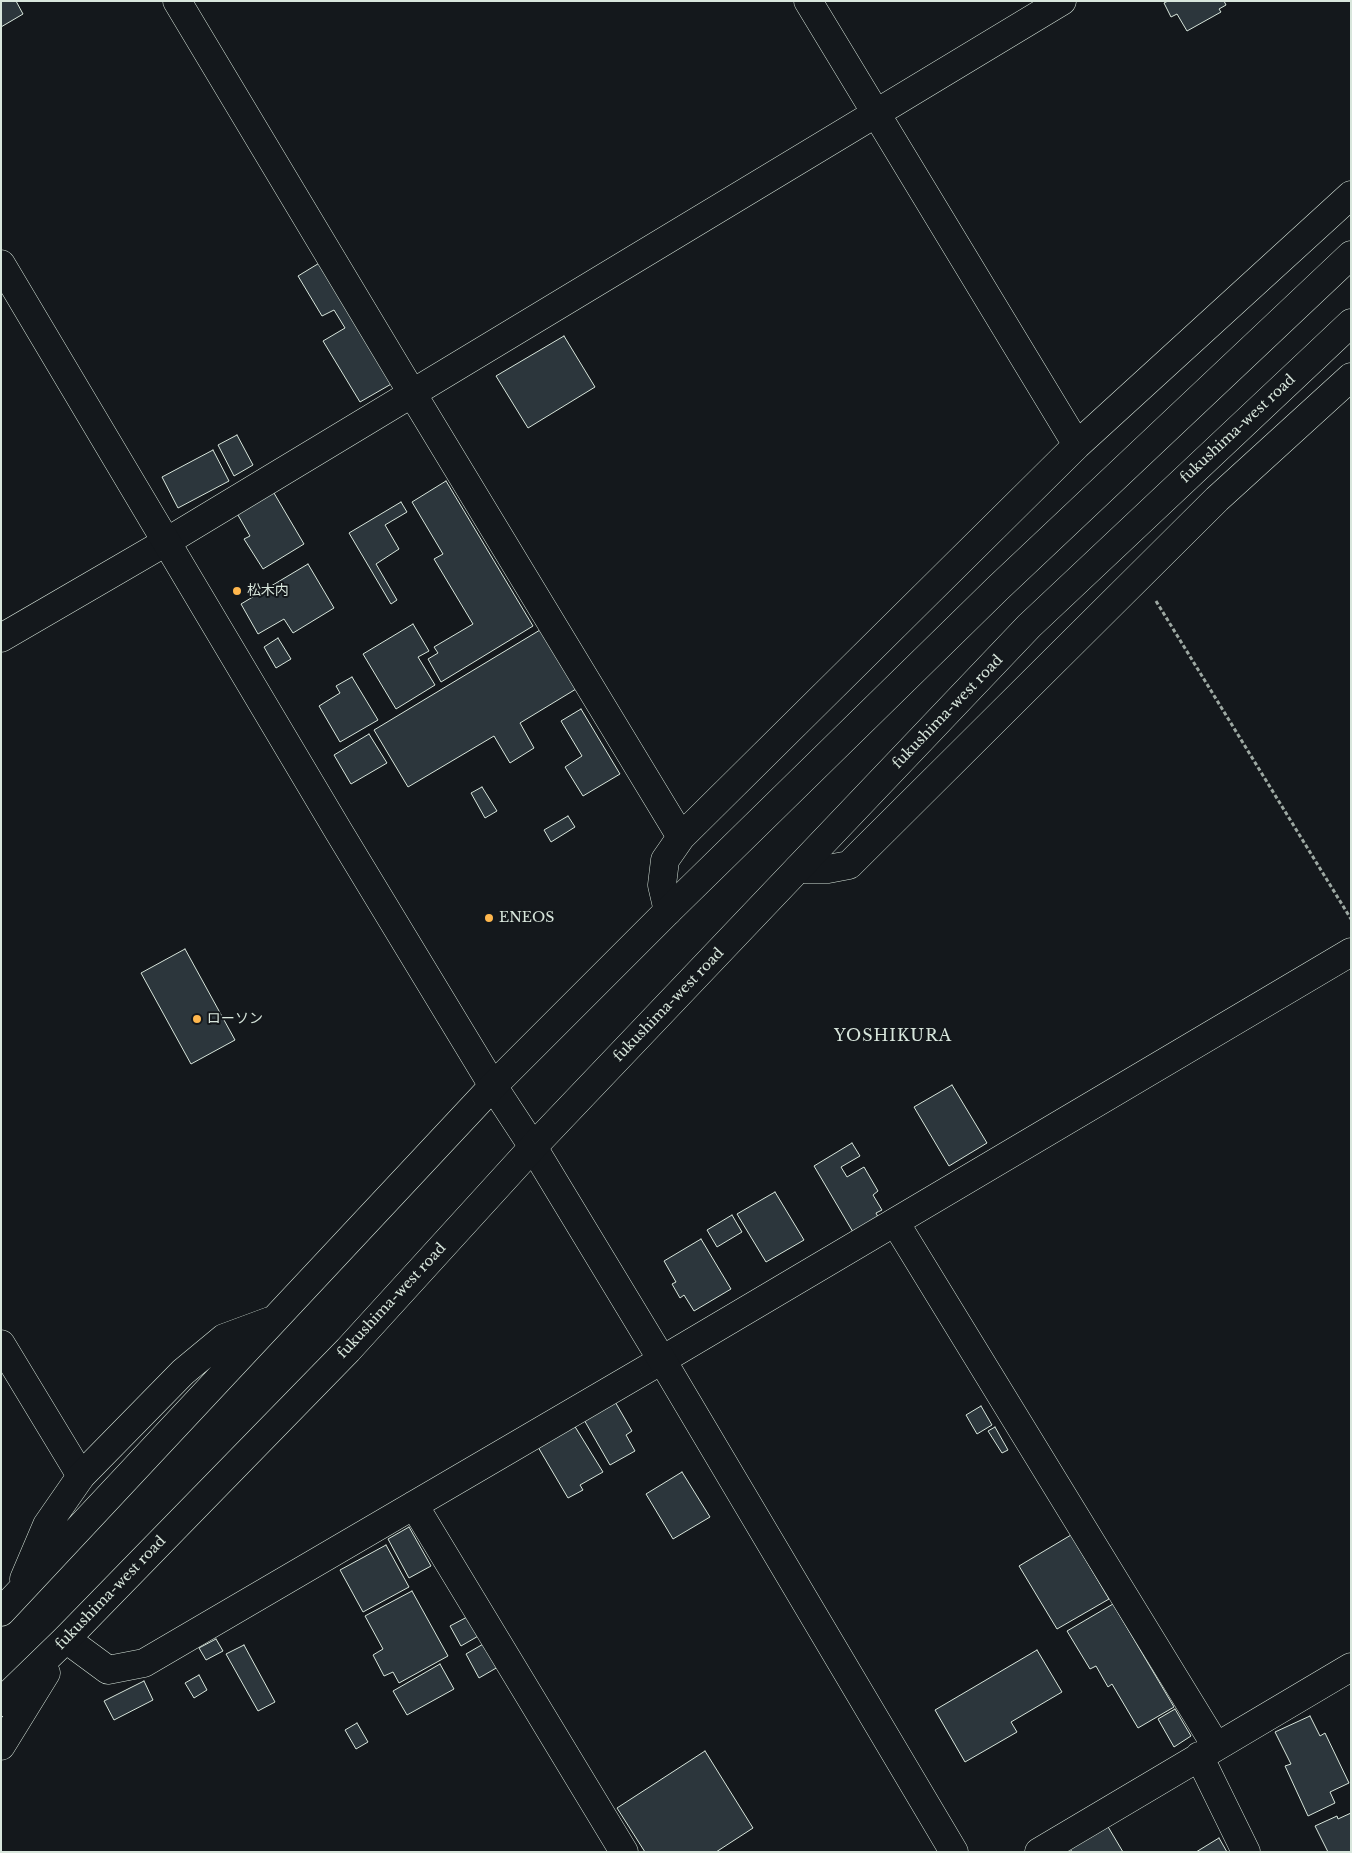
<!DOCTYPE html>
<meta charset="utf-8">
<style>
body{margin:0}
#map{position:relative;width:1352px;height:1853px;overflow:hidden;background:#14181c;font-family:"Libre Baskerville",serif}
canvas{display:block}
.frame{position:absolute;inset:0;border:2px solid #d8e6dc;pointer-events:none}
</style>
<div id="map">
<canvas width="1352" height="1853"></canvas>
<div class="frame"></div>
</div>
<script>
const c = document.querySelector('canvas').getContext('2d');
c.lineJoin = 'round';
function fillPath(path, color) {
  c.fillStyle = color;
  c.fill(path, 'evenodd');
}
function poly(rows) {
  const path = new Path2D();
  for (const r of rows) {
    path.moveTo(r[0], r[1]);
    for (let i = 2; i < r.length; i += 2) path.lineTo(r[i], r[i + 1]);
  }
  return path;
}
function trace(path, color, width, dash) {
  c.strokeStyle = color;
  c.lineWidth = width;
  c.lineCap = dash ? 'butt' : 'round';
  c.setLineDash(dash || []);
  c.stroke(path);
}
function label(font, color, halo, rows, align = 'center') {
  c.font = font + ' "Libre Baskerville","Noto Sans JP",serif';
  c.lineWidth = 4;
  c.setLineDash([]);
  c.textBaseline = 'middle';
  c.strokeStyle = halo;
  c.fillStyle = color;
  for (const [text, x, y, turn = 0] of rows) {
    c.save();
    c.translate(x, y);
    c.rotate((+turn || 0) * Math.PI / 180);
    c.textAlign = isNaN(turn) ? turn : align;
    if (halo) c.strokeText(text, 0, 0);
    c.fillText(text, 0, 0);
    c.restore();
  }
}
const building = poly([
 [1,1,16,1,23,14,1,27,1,1],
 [1168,1,1224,1,1226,5,1219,9,1221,12,1187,31,1177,14,1171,17,1164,3,1168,1],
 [321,262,393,383,360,402,323,341,345,328,334,310,322,316,298,276,321,262],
 [564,336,595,387,528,428,496,376,564,336],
 [237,435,253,465,234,476,218,445,237,435],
 [213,450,229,481,178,508,162,477,213,450],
 [446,481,533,626,441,682,428,659,438,653,434,647,473,624,434,559,443,554,412,502,446,481],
 [271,488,304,544,263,569,244,539,250,536,235,510,271,488],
 [401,502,407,512,385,525,399,549,376,564,397,600,391,604,349,533,401,502],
 [308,564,334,608,293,633,284,619,258,634,241,604,308,564],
 [413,624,429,651,418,657,435,685,396,709,363,654,413,624],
 [540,630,576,689,520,723,534,748,510,763,494,736,408,787,374,730,540,630],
 [278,638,291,659,276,668,264,647,278,638],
 [352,677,378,720,340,742,319,706,340,693,336,686,352,677],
 [581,709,620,774,583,796,565,767,582,756,561,721,581,709],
 [369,734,387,763,351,784,334,755,369,734],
 [482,787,497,811,485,818,471,793,482,787],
 [568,816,575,827,551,842,544,830,568,816],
 [185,949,235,1040,191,1064,141,973,185,949],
 [952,1085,987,1143,949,1166,914,1107,952,1085],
 [852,1143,860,1156,841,1167,847,1177,864,1167,878,1191,873,1195,882,1210,876,1213,878,1217,853,1232,814,1166,852,1143],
 [775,1192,804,1240,766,1262,737,1214,775,1192],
 [732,1215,742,1232,717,1247,707,1230,732,1215],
 [701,1239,731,1289,694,1311,684,1295,680,1298,672,1284,676,1282,664,1261,701,1239],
 [614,1400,632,1431,626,1435,635,1451,610,1465,583,1418,614,1400],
 [981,1406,992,1425,977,1434,966,1415,981,1406],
 [574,1425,603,1472,580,1485,583,1490,568,1498,538,1447,574,1425],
 [995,1427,1008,1450,1002,1453,988,1431,995,1427],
 [682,1472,710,1517,673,1539,646,1494,682,1472],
 [409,1527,431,1566,409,1578,388,1539,409,1527],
 [1071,1535,1109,1599,1057,1629,1019,1566,1071,1535],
 [386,1545,409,1587,363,1612,340,1570,386,1545],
 [412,1591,448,1656,399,1683,393,1672,384,1676,373,1655,383,1649,365,1616,412,1591],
 [1113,1604,1174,1707,1138,1728,1112,1684,1108,1687,1096,1666,1090,1669,1067,1631,1113,1604],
 [469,1616,480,1635,461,1646,450,1626,469,1616],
 [216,1639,223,1651,206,1660,199,1648,216,1639],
 [485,1643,498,1667,479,1678,466,1654,485,1643],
 [244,1645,275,1702,258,1711,226,1654,244,1645],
 [1037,1650,1062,1692,1011,1722,1017,1732,965,1762,935,1710,1037,1650],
 [440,1664,454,1689,407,1715,393,1691,440,1664],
 [199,1675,207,1690,194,1698,185,1683,199,1675],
 [144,1681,153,1700,114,1720,104,1701,144,1681],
 [1175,1709,1191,1736,1174,1747,1158,1719,1175,1709],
 [1310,1716,1320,1736,1325,1733,1349,1783,1330,1792,1335,1803,1308,1816,1285,1766,1291,1764,1275,1732,1310,1716],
 [357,1723,368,1742,356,1749,345,1730,357,1723],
 [705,1751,753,1828,716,1852,645,1852,617,1808,705,1751],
 [1351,1813,1351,1852,1328,1852,1315,1826,1337,1816,1338,1819,1351,1813],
 [1107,1825,1123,1852,1072,1852,1069,1847,1107,1825],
 [1219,1838,1227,1852,1196,1852,1219,1838]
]);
fillPath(building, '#2c363c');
trace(building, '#d8e6dc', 1);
const street = poly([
 [177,1,412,393,681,837],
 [808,1,1077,445],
 [1,638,166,542,1062,1],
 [798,869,828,869,849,865,1217,499,1351,377],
 [668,911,662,885,665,860,681,837,1077,445,1351,195],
 [895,1222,1216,1746],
 [1,1344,81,1476],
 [414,1505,624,1852],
 [66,1639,108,1670,144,1663,662,1360,1351,952],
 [1199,1756,1246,1852],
 [1039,1852,1351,1667]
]);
const secondary = poly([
 [1,264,339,832,493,1086,533,1147,662,1360,954,1852]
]);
const highway = poly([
 [24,1579,47,1525,81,1476,183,1372,224,1338,270,1321],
 [1,1612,493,1086,668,911,998,588,1351,255],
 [1,1702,66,1639,348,1350,533,1147,1029,626,1351,323],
 [1,1746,46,1673]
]);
trace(street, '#d8e6dc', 29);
trace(secondary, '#d8e6dc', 29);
trace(highway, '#d8e6dc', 29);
trace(poly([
 [1156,601,1351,919]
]), '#9da8a2', 3, [4, 2.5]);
trace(street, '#14181c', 28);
trace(secondary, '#14181c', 28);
trace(highway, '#14181c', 28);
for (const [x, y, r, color] of [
 [237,591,5,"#ffb74d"],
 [489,918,5,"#ffb74d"],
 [197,1019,5,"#ffb74d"]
]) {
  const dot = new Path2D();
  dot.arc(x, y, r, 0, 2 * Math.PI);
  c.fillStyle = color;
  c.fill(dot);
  trace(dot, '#14181c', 2);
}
label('14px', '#d8e6dc', '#14181c', [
 ["fukushima-west road",1238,429,-43],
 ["fukushima-west road",948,712,-46],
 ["fukushima-west road",669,1005,-46],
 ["fukushima-west road",392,1301,-47],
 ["fukushima-west road",111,1593,-46]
]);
label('14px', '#d8e6dc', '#14181c', [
 ["松木内",247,591],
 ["ENEOS",499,918],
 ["ローソン",207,1019]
], 'left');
c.letterSpacing = '1px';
label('16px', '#d8e6dc', '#14181c', [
 ["YOSHIKURA",893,1036]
]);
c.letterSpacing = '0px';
</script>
